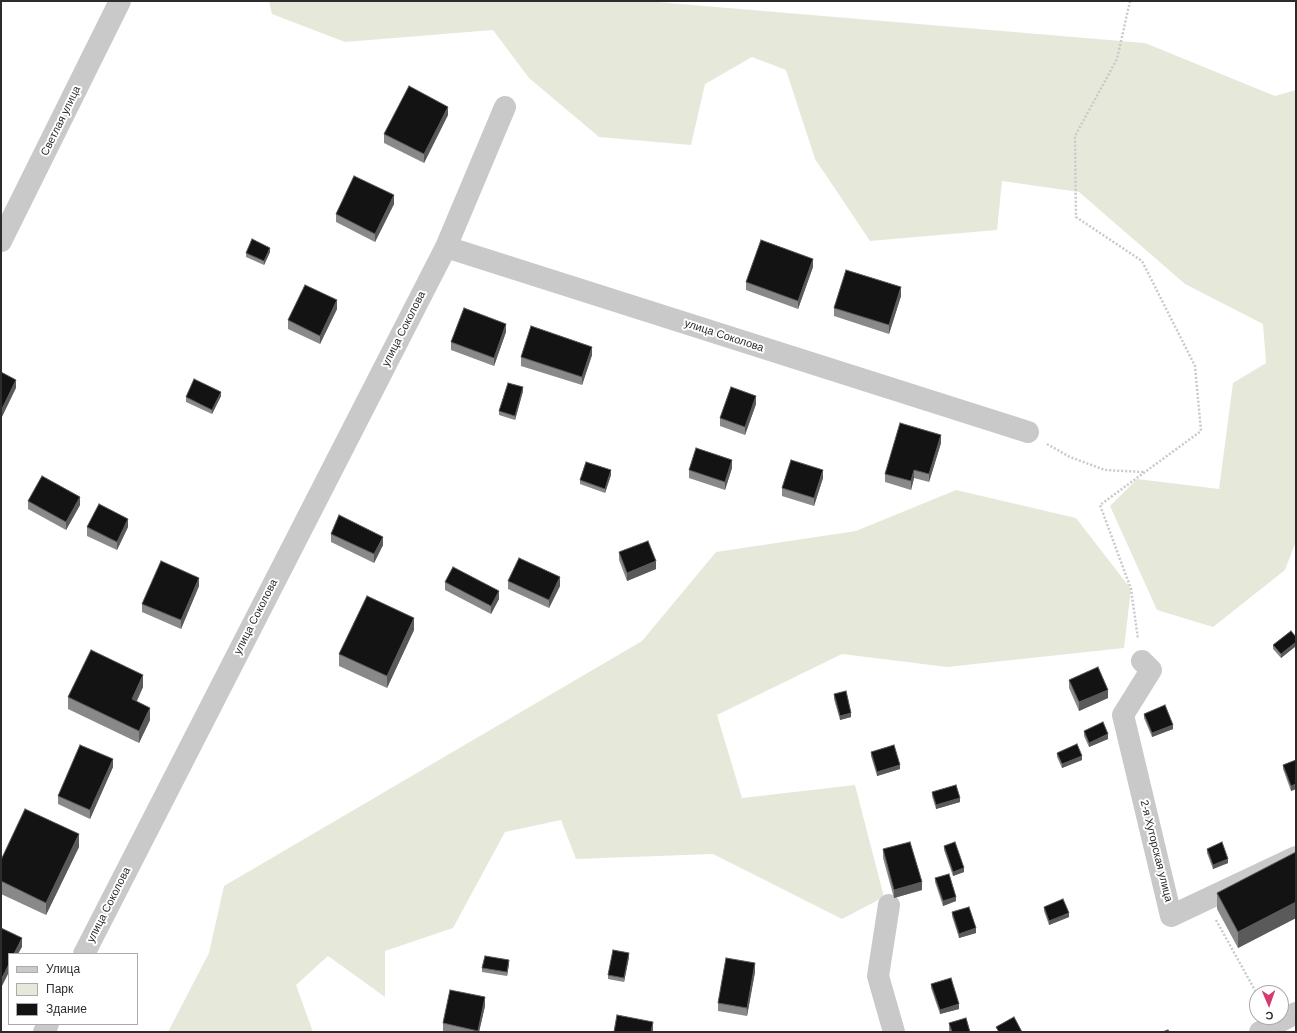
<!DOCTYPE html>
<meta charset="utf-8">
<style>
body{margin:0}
#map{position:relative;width:1297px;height:1033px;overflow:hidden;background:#fff;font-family:Helvetica,sans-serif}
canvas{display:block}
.frame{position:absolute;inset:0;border:2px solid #2c2c2c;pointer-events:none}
.legend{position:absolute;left:8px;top:953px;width:130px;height:72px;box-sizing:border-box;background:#fff;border:1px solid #ababab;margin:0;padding:5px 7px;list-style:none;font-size:12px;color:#2c2c2c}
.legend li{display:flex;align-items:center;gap:8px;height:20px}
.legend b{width:20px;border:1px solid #ababab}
.north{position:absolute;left:1249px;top:985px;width:40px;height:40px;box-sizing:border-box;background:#fff;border:1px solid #ababab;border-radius:50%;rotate:178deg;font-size:11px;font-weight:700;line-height:16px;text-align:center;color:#2c2c2c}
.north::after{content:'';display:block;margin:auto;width:14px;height:18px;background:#d73a6c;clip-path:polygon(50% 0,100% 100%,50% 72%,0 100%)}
</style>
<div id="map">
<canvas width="1297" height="1033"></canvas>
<div class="frame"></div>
<ul class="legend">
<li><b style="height:5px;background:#c9c9c9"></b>Улица</li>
<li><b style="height:11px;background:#e6e9da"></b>Парк</li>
<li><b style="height:11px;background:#131313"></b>Здание</li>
</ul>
<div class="north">С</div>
</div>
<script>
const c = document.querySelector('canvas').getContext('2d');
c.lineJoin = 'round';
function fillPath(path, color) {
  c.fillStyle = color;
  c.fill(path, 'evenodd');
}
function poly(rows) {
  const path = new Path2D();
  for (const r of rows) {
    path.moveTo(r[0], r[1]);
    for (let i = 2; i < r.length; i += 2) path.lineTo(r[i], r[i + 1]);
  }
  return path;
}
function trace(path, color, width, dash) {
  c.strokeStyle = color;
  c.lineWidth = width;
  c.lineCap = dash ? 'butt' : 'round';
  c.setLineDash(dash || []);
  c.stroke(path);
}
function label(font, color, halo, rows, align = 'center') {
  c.font = font + ' Helvetica,sans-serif';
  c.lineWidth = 4;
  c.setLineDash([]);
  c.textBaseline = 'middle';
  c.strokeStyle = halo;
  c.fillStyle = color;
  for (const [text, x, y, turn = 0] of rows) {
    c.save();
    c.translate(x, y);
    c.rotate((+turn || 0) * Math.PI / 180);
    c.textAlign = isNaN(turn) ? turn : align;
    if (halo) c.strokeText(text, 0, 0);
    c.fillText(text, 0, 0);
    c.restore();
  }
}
fillPath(poly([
 [269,1,645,1,1145,43,1275,96,1296,90,1296,541,1285,570,1213,627,1157,610,1110,506,1137,479,1219,489,1233,383,1266,363,1263,324,1185,284,1079,192,1002,181,997,230,870,241,815,159,786,70,752,57,705,84,691,145,599,137,529,78,493,30,345,42,272,14],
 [956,490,1076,518,1131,589,1124,648,947,667,842,654,717,715,742,798,855,785,884,897,842,919,713,854,576,859,561,820,505,832,453,928,385,951,385,997,328,956,296,985,313,1032,168,1032,209,953,224,886,642,641,716,552,856,531]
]), '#e6e9da');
trace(poly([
 [1130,1,1117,59,1075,136,1076,217,1142,261,1195,366,1201,431,1100,505,1131,589,1138,639],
 [1047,444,1070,457,1105,470,1144,472],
 [1216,920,1257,994]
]), '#c9c9c9', 2.5, [2, 2]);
trace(poly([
 [1,241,120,1],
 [446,247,505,107],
 [1142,661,1151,670,1123,715,1171,916,1296,857],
 [889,905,878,976,894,1032],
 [84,954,446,247,1028,432],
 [44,1032,48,1024],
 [1260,1032,1296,1013]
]), '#c9c9c9', 22);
fillPath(poly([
 [448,115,424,163,384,143,384,134],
 [394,204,375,242,336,222,336,214],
 [270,252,264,265,246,257,246,253],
 [813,267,798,309,746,290,746,282],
 [901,296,889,334,834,316,834,308],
 [337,309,320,344,288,329,288,320],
 [506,332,494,366,451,350,451,342],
 [592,355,582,385,521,366,521,357],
 [523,391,515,420,499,415,499,411],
 [221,396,212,414,186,402,186,397],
 [756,404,745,435,720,426,720,418],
 [941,443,929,482,914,478,911,490,885,482,885,474],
 [732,468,725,490,689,478,689,470],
 [611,475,605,493,580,484,580,480],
 [823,478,814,506,782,496,782,488],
 [28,501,80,505,66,530,28,509],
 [87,527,128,527,117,550,87,536],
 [331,534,383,545,374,563,331,542],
 [619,552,656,569,627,581,619,560],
 [508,581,560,586,549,608,508,589],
 [445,582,499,599,491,614,445,590],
 [199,586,181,629,142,612,142,604],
 [414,630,387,688,339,666,339,654],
 [1296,637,1296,646,1281,658,1273,649,1273,645],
 [1069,680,1108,698,1079,711,1069,688],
 [143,687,137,701,150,720,139,743,68,709,68,697],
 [834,694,851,717,840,720,834,699],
 [1144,714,1173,729,1152,737,1144,718],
 [1084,731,1108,739,1089,747,1084,736],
 [871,752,900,769,877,776,871,756],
 [1057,753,1082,760,1062,768,1057,757],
 [1296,760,1296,789,1291,791,1283,769,1283,765],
 [113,767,90,819,58,804,58,796],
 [932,792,960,802,936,809,932,796],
 [944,846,964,872,953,876,944,850],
 [79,847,46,915,1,894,1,860],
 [883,849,922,890,894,898,883,858],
 [1207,849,1228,863,1213,869,1207,853],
 [1296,852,1296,918,1238,948,1217,909,1217,893],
 [935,878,956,901,943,906,935,882],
 [1044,907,1069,917,1049,925,1044,911],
 [952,912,976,933,959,938,952,916],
 [629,957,624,982,608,979,608,975],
 [509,964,507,976,482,972,482,968],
 [755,972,747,1016,718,1011,718,1003],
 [931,984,959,1009,940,1014,931,988],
 [485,1006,479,1032,443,1032,443,1023],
 [949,1023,970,1032,949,1032]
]), '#898989');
fillPath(poly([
 [448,107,448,115,424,163,424,154],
 [394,195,394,204,375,242,375,234],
 [270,248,270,252,264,265,264,261],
 [813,259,813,267,798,309,798,301],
 [901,287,901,296,889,334,889,325],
 [337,300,337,309,320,344,320,336],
 [506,324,506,332,494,366,494,358],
 [592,347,592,355,582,385,582,377],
 [16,380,16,388,1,419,1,411],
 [523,387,523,391,515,420,515,416],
 [221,392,221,396,212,414,212,410],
 [756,396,756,404,745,435,745,427],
 [941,435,941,443,929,482,929,474],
 [732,460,732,468,725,490,725,482],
 [611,470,611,475,605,493,605,489],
 [823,470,823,478,814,506,814,498],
 [914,470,914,478,911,490,911,481],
 [80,497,80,505,66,530,66,522],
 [128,519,128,527,117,550,117,542],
 [383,537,383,545,374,563,374,554],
 [656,561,656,569,627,581,627,573],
 [560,577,560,586,549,608,549,600],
 [199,578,199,586,181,629,181,620],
 [499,591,499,599,491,614,491,606],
 [414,618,414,630,387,688,387,676],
 [1296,642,1296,646,1281,658,1281,654],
 [143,675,143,687,132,711,132,699],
 [1108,690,1108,698,1079,711,1079,702],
 [150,708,150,720,139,743,139,731],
 [851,713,851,717,840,720,840,716],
 [1173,725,1173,729,1152,737,1152,733],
 [1108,734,1108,739,1089,747,1089,743],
 [1082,756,1082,760,1062,768,1062,764],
 [113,759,113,767,90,819,90,810],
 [900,765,900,769,877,776,877,772],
 [1296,784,1296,789,1291,791,1291,786],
 [960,798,960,802,936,809,936,805],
 [79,834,79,847,46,915,46,903],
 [1228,859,1228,863,1213,869,1213,865],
 [964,868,964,872,953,876,953,872],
 [922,882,922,890,894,898,894,890],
 [956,897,956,901,943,906,943,901],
 [1296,902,1296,918,1238,948,1238,932],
 [1069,913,1069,917,1049,925,1049,921],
 [976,928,976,933,959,938,959,934],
 [22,938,22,947,18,954,14,954],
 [629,953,629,957,624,982,624,978],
 [509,960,509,964,507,976,507,972],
 [755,963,755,972,747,1016,747,1008],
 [9,964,9,972,2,986,2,978],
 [485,997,485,1006,479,1032,478,1032],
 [959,1004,959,1009,940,1014,940,1010],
 [653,1022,653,1032,651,1032]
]), '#5a5a5a');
const building = poly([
 [409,86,448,107,424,154,384,134,409,86],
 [354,176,394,195,375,234,336,214,354,176],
 [252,239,270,248,264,261,246,253,252,239],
 [761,240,813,259,798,301,746,282,761,240],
 [846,270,901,287,889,325,834,308,846,270],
 [305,285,337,300,320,336,288,320,305,285],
 [464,308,506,324,494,358,451,342,464,308],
 [531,326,592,347,582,377,521,357,531,326],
 [1,372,16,380,1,411,1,372],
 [194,379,221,392,212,410,186,397,194,379],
 [508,383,523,387,515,416,499,411,508,383],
 [731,387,756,396,745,427,720,418,731,387],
 [900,423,941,435,929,474,914,470,911,481,885,474,900,423],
 [696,448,732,460,725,482,689,470,696,448],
 [791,460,823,470,814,498,782,488,791,460],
 [586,462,611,470,605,489,580,480,586,462],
 [42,476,80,497,66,522,28,501,42,476],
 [99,504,128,519,117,542,87,527,99,504],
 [339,515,383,537,374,554,331,534,339,515],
 [648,541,656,561,627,573,619,552,648,541],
 [519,558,560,577,549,600,508,581,519,558],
 [161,561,199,578,181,620,142,604,161,561],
 [453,567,499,591,491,606,445,582,453,567],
 [367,596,414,618,387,676,339,654,367,596],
 [1291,631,1296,637,1296,642,1281,654,1273,645,1291,631],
 [91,650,143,675,132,699,150,708,139,731,68,697,91,650],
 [1098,667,1108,690,1079,702,1069,680,1098,667],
 [846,691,851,713,840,716,834,694,846,691],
 [1165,705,1173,725,1152,733,1144,714,1165,705],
 [1103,722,1108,734,1089,743,1084,731,1103,722],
 [1077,744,1082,756,1062,764,1057,753,1077,744],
 [80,745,113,759,90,810,58,796,80,745],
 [894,745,900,765,877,772,871,752,894,745],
 [1296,760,1296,784,1291,786,1283,765,1296,760],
 [956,785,960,798,936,805,932,792,956,785],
 [25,809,79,834,46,903,1,881,1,860,25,809],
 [910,842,922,882,894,890,883,849,910,842],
 [955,842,964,868,953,872,944,846,955,842],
 [1222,842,1228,859,1213,865,1207,849,1222,842],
 [1296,852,1296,902,1238,932,1217,893,1296,852],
 [949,874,956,897,943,901,935,878,949,874],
 [1063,899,1069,913,1049,921,1044,907,1063,899],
 [969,907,976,928,959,934,952,912,969,907],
 [1,928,22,938,14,954,9,954,9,964,2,978,1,978,1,928],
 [613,950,629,953,624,978,608,975,613,950],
 [485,956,509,960,507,972,482,968,485,956],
 [726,958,755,963,747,1008,718,1003,726,958],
 [951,978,959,1004,940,1010,931,984,951,978],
 [450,990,485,997,478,1031,443,1023,450,990],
 [617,1015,653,1022,651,1032,614,1032,617,1015],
 [1014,1017,1022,1032,999,1032,996,1027,1014,1017],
 [966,1018,970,1032,952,1032,949,1023,966,1018],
 [1168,1030,1169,1032,1162,1032,1168,1030]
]);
fillPath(building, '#131313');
trace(building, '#5a5a5a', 1);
label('11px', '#2c2c2c', '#fff', [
 ["Светлая улица",61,121,-64],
 ["улица Соколова",404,329,-63],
 ["улица Соколова",724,336,18],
 ["улица Соколова",256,617,-63],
 ["2-я Хуторская улица",1156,851,76],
 ["улица Соколова",109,905,-63]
]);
</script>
